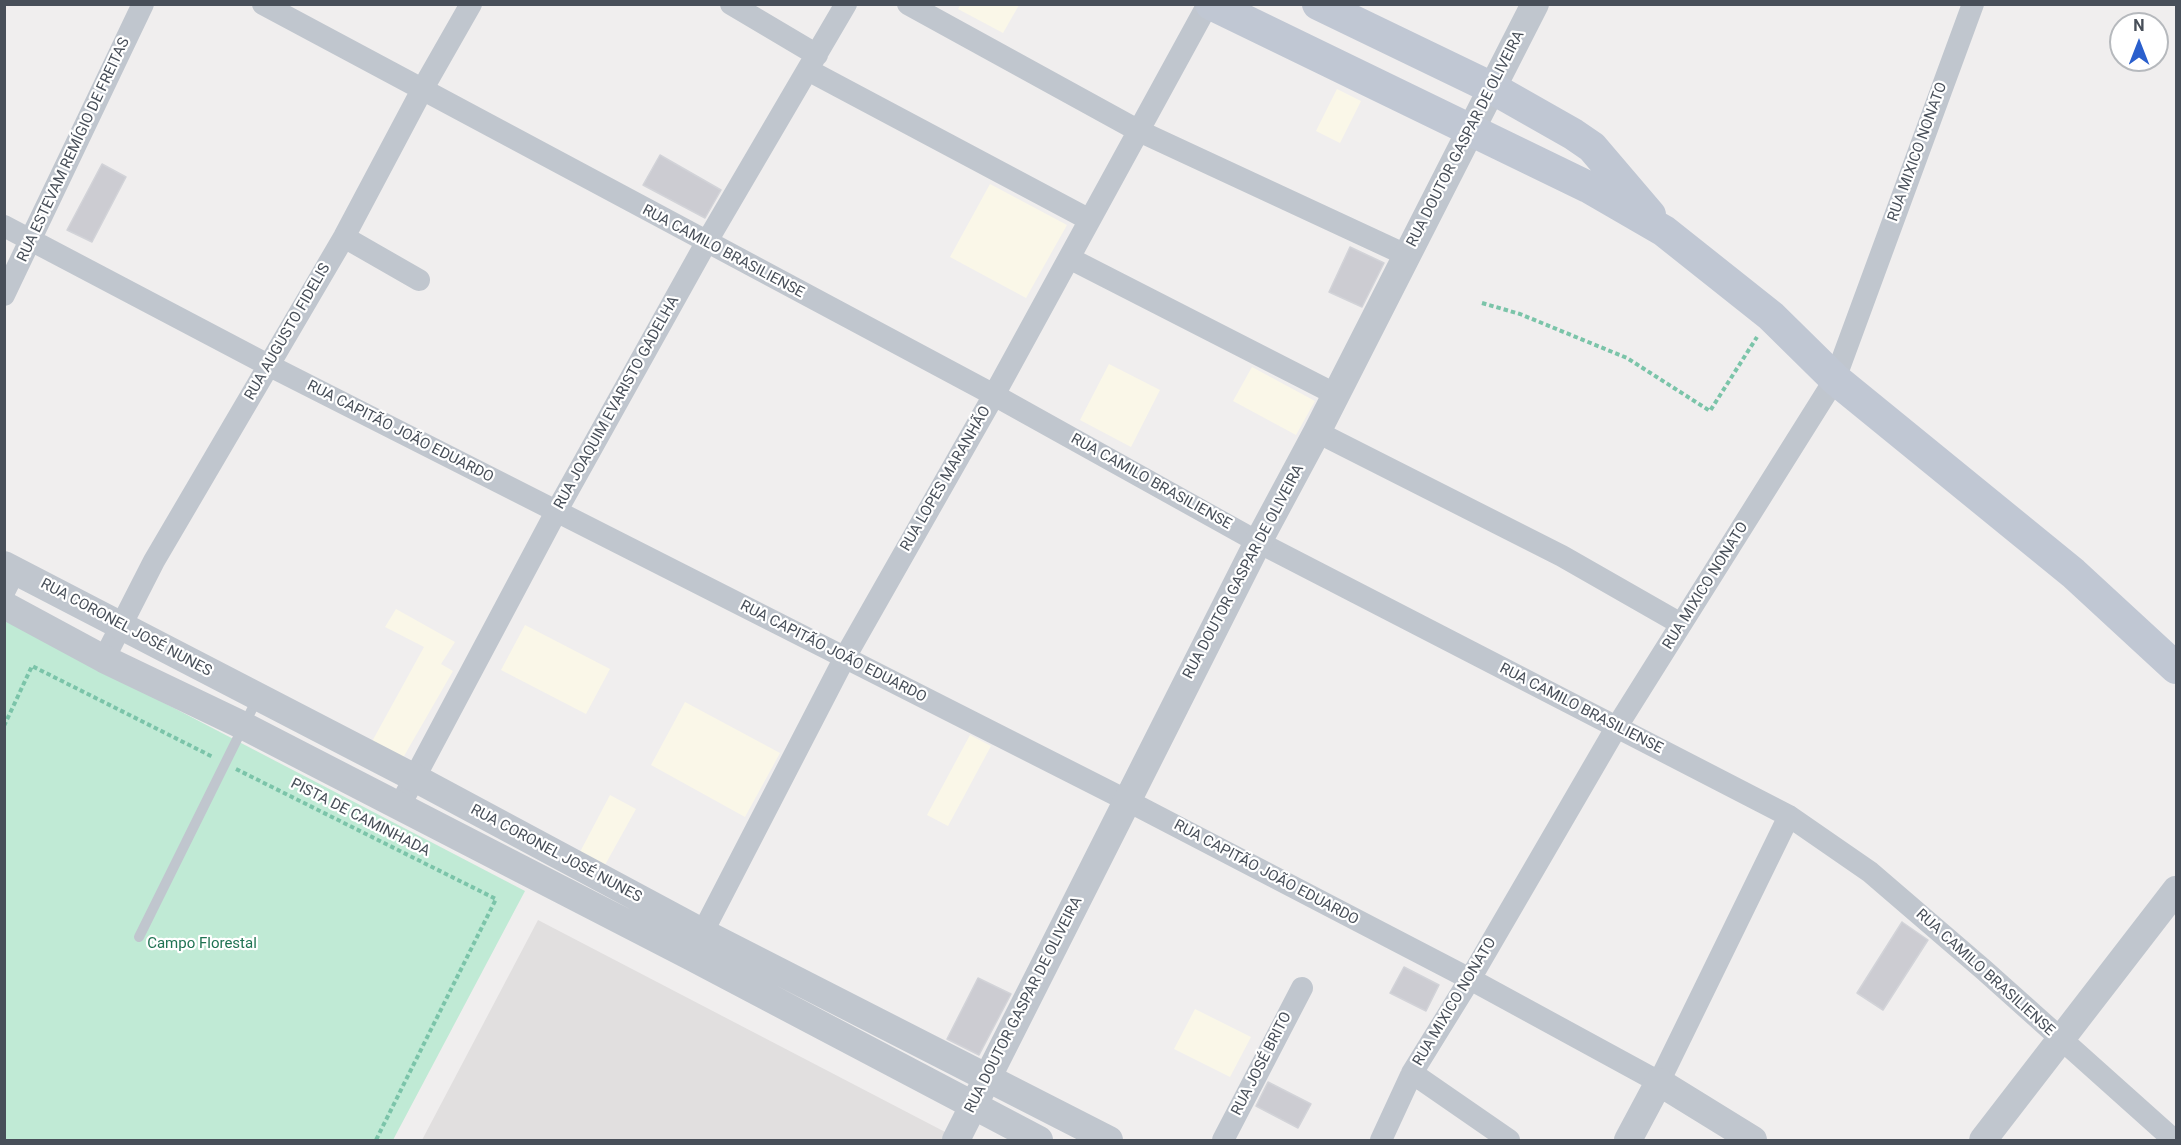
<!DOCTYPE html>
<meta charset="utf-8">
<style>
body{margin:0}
#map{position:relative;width:2181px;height:1145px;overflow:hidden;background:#f0eeee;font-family:Roboto,sans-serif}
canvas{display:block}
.frame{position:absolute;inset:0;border:6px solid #484f59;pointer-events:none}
.north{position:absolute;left:2109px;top:12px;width:60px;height:60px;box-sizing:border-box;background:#fff;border:2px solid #b6b9bd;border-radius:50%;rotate:0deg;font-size:16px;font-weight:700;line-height:24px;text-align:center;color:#484f59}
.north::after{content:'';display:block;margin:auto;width:21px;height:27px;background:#2a5fcd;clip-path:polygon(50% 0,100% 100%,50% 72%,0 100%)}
</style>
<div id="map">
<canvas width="2181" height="1145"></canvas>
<div class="frame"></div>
<div class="north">N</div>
</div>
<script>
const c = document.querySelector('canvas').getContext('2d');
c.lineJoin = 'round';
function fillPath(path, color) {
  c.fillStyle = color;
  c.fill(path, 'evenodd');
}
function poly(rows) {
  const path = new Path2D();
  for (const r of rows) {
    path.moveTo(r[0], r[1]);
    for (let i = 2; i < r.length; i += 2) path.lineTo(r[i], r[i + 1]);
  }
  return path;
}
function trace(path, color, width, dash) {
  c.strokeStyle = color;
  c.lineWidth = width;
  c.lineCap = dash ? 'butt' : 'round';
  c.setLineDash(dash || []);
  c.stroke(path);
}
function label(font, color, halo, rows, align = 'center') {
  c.font = font + ' Roboto,sans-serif';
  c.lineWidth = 4.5;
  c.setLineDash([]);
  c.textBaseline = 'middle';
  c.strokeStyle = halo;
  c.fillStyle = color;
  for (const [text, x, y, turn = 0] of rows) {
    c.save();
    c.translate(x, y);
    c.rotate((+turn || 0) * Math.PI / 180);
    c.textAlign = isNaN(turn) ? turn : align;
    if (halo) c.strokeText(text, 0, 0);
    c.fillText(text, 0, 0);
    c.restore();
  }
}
fillPath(poly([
 [961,4,1019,4,1019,5,1003,33,958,9],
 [1337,89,1361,101,1340,143,1316,131],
 [990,184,1067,225,1026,298,950,257],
 [1109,364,1160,390,1131,447,1080,420],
 [1252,367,1315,401,1296,435,1233,401],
 [396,609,455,642,441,664,453,671,400,763,369,747,424,647,385,627],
 [525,625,610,669,586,714,501,670],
 [685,702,780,753,745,817,651,765],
 [970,735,991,746,948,826,927,815],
 [610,795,636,809,605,865,580,852],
 [1195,1009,1251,1037,1230,1077,1174,1049]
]), '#faf7e8');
fillPath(poly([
 [538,920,949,1134,946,1140,422,1140]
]), '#e1dfdf');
fillPath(poly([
 [7,621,525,891,393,1140,5,1140,4,626]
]), '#c0ead5');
const building = poly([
 [660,155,721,190,705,218,643,185,660,155],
 [102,164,126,177,92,242,67,230,102,164],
 [1350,247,1384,263,1362,307,1329,292,1350,247],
 [1902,922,1928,940,1883,1010,1857,993,1902,922],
 [1404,967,1439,985,1426,1011,1390,993,1404,967],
 [978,978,1011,994,979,1055,947,1039,978,978],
 [1268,1082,1311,1104,1298,1128,1256,1106,1268,1082]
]);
fillPath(building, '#ccccd2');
trace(building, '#d2d3d8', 1.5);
trace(poly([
 [1482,303,1520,314,1627,358,1710,411,1757,337],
 [4,726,32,666,213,757],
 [236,769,496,899,376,1140]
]), '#7bc4a9', 4, [4.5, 3]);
trace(poly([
 [139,937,258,697]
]), '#c0c6ce', 10);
trace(poly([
 [263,4,994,395,1258,542,1789,816,1870,872,1984,970,2174,1140],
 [731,4,817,55],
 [908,4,1139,131,1406,255],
 [808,70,1088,219],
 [4,226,268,365,1126,800,1470,979,1659,1082,1789,816],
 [344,237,419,280],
 [1069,258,1335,394],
 [4,295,143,4],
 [1317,432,1562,556,1681,624],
 [4,592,15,570],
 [104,659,154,561,344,237,422,90,471,4],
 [399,807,556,512,706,243,846,4],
 [695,947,844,659,994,395,1208,4],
 [1412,1073,1509,1140],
 [1223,1140,1302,988],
 [1381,1140,1412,1073,1470,979,1616,728,1835,379,1973,4]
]), '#c0c6ce', 22);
trace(poly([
 [4,565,413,777,702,932,1109,1140],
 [4,605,104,659,244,726,690,956,1039,1140],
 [956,1140,1258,542,1317,432,1535,4],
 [1628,1140,1659,1082,1753,1140],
 [1983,1140,2176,890]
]), '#c0c6ce', 28);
trace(poly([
 [1211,4,1588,187,1664,231,1771,316,1835,379,2073,573,2176,668],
 [1318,4,1492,88,1573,134,1592,147,1650,215]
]), '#c0c7d3', 32);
label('15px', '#484f59', '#fff', [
 ["RUA DOUTOR GASPAR DE OLIVEIRA",1466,139,-63],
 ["RUA ESTEVAM REMÍGIO DE FREITAS",74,150,-65],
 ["RUA MIXICO NONATO",1918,152,-70],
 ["RUA CAMILO BRASILIENSE",723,252,28],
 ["RUA AUGUSTO FIDELIS",288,332,-60],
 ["RUA JOAQUIM EVARISTO GADELHA",617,403,-61],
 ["RUA CAPITÃO JOÃO EDUARDO",400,432,27],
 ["RUA LOPES MARANHÃO",946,479,-60],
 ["RUA CAMILO BRASILIENSE",1151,482,29],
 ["RUA DOUTOR GASPAR DE OLIVEIRA",1244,572,-62],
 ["RUA MIXICO NONATO",1706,586,-58],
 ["RUA CORONEL JOSÉ NUNES",126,628,28],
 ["RUA CAPITÃO JOÃO EDUARDO",833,652,27],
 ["RUA CAMILO BRASILIENSE",1581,709,27],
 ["PISTA DE CAMINHADA",360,818,27],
 ["RUA CORONEL JOSÉ NUNES",556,854,28],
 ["RUA CAPITÃO JOÃO EDUARDO",1266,873,28],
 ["RUA CAMILO BRASILIENSE",1985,973,42],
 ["RUA MIXICO NONATO",1455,1002,-59],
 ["RUA DOUTOR GASPAR DE OLIVEIRA",1024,1005,-63],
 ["RUA JOSÉ BRITO",1262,1064,-63]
]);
label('15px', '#207353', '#fff', [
 ["Campo Florestal",202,944]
]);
</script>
